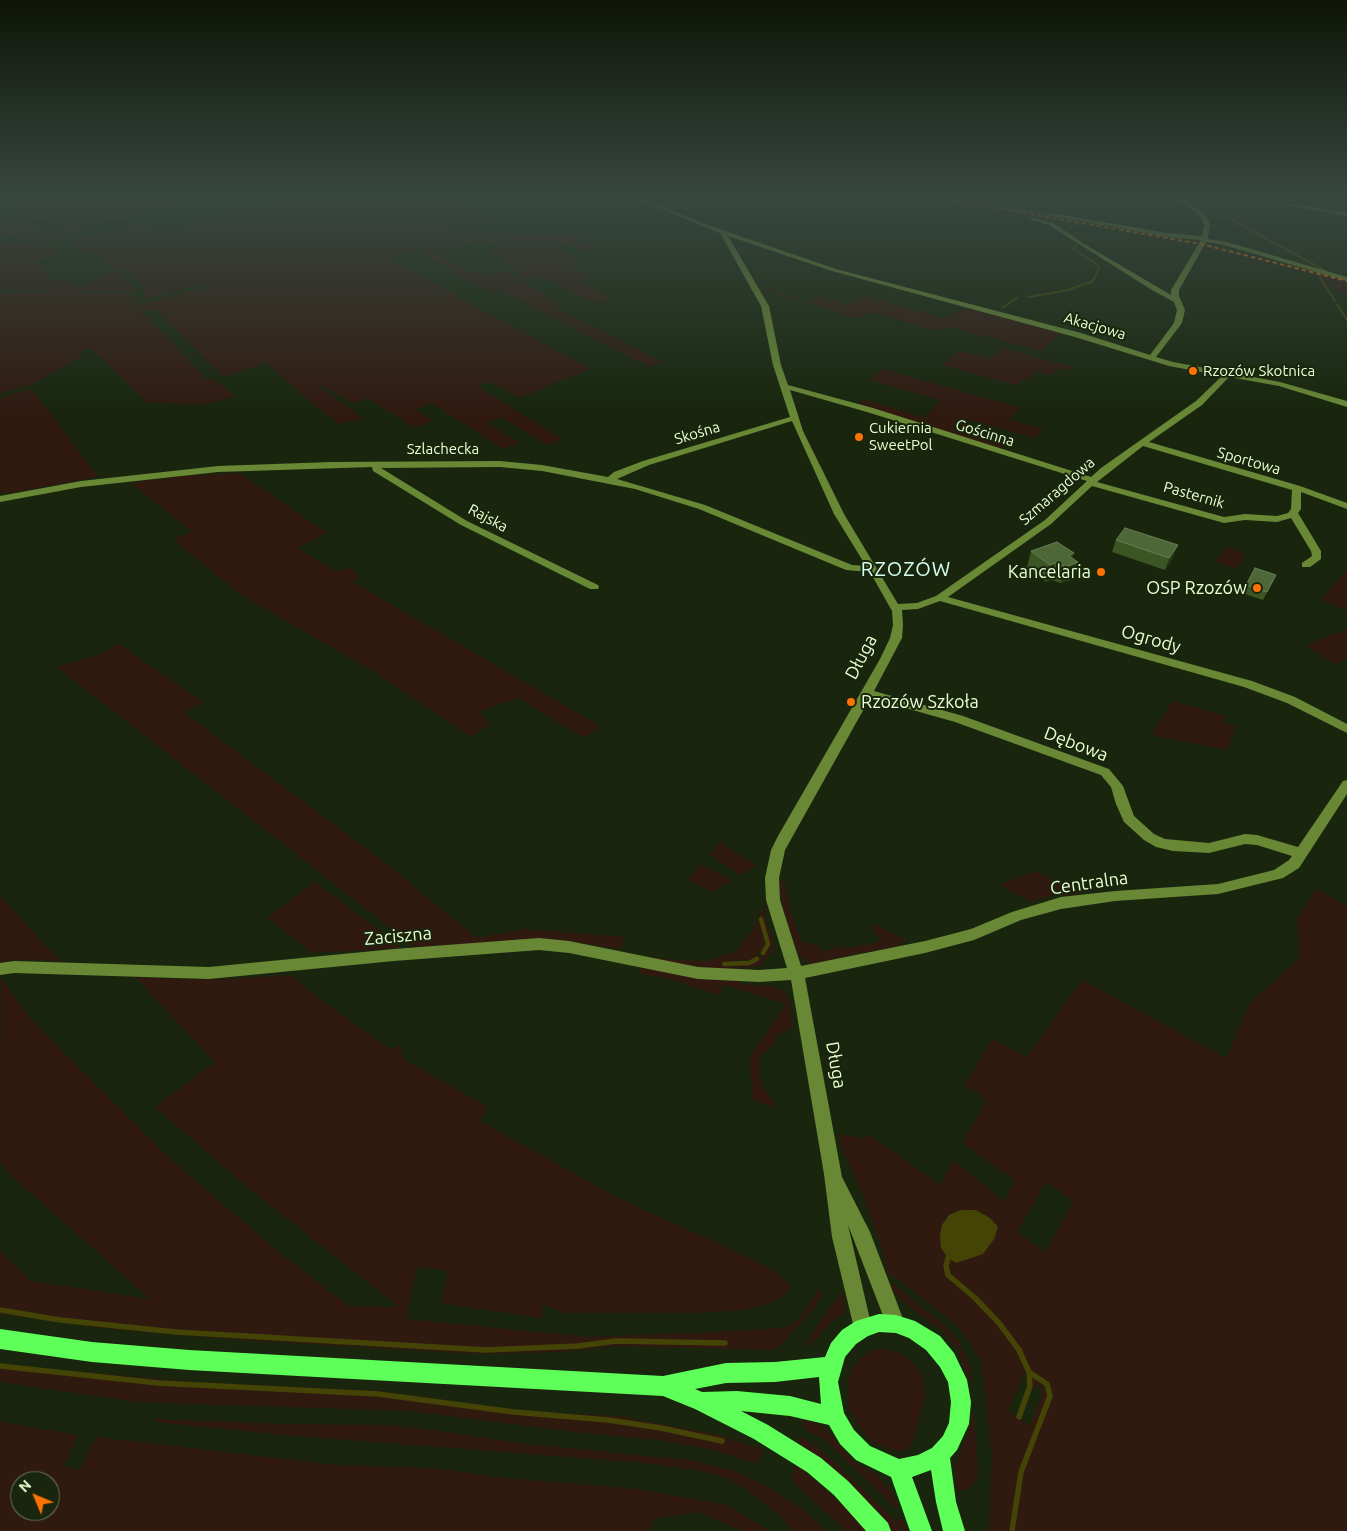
<!DOCTYPE html>
<meta charset="utf-8">
<style>
body{margin:0}
#map{position:relative;width:1347px;height:1531px;overflow:hidden;background:#19260d;font-family:Ubuntu,sans-serif}
canvas{display:block}
.north{position:absolute;left:10px;top:1471px;width:50px;height:50px;box-sizing:border-box;background:#19260d;border:1px solid #6d7d5c;border-radius:50%;rotate:315deg;font-size:14px;font-weight:700;line-height:20px;text-align:center;color:#eaffd2}
.north::after{content:'';display:block;margin:auto;width:18px;height:22px;background:#fd7200;clip-path:polygon(50% 0,100% 100%,50% 72%,0 100%)}
</style>
<div id="map">
<canvas width="1347" height="1531"></canvas>
<div class="north">N</div>
</div>
<script>
const c = document.querySelector('canvas').getContext('2d');
c.lineJoin = 'round';
function fillPath(path, color) {
  c.fillStyle = color;
  c.fill(path, 'evenodd');
}
function poly(rows) {
  const path = new Path2D();
  for (const r of rows) {
    path.moveTo(r[0], r[1]);
    for (let i = 2; i < r.length; i += 2) path.lineTo(r[i], r[i + 1]);
  }
  return path;
}
function trace(path, color, width, dash) {
  c.strokeStyle = color;
  c.lineWidth = width;
  c.lineCap = dash ? 'butt' : 'round';
  c.setLineDash(dash || []);
  c.stroke(path);
}
function label(font, color, halo, rows, align = 'center') {
  c.font = font + ' Ubuntu,sans-serif';
  c.lineWidth = 4;
  c.setLineDash([]);
  c.textBaseline = 'middle';
  c.strokeStyle = halo;
  c.fillStyle = color;
  for (const [text, x, y, turn = 0] of rows) {
    c.save();
    c.translate(x, y);
    c.rotate((+turn || 0) * Math.PI / 180);
    c.textAlign = isNaN(turn) ? turn : align;
    if (halo) c.strokeText(text, 0, 0);
    c.fillText(text, 0, 0);
    c.restore();
  }
}
fillPath(poly([
 [39,197,206,197,69,232,10,209],
 [270,197,446,197,491,220,445,232,570,235,595,248,584,251,568,244,553,244,579,261,570,264,594,277,580,280,612,300,601,304,569,291,545,276,526,280,501,258,488,251,499,246,487,242,466,244,438,255,471,273,491,274,506,271,559,303,557,309,662,362,650,367,501,291,489,292,416,250,387,258,590,369,519,398,491,382,477,386,562,439,547,445,501,417,487,423,520,443,503,449,432,403,416,409,433,421,415,428,367,398,354,403,320,385,321,388,364,419,339,424,306,398,266,363,223,377,156,309,143,312,204,377,216,381,236,396,202,405,146,402,91,348,81,351,81,357,28,386,0,394,0,293,48,292,47,290,0,290,0,243,56,244,63,251,59,256,36,261,51,279,72,281,76,287,107,274,109,270,117,272,135,289,136,294,116,291,79,291,81,293,124,294,133,297,137,305,216,284,194,286,143,300,143,287,129,274,123,269,111,267,102,258,83,253,70,245,72,242,145,222,164,232,271,203],
 [15,216,52,232,67,235,69,238,43,242,21,242,24,240,23,237,15,235,0,239,0,217],
 [1203,245,1347,282,1347,296,1325,282,1321,282,1313,274,1229,253,1201,249],
 [759,286,809,302,819,296,846,305,864,296,942,318,968,308,1061,332,1041,351,945,326,938,331,870,312,859,319,761,289],
 [1002,348,1039,358,1073,367,1069,371,1059,368,1051,375,1036,371,1028,380,1023,379,1016,385,942,365,960,351,989,358],
 [882,369,1021,408,1008,419,1043,429,1035,438,970,420,961,427,1008,442,999,450,857,405,864,399,925,418,940,400,871,380],
 [32,389,98,477,3,494,0,490,0,398],
 [239,473,327,533,297,548,336,571,350,568,355,571,358,579,353,582,600,726,584,738,518,698,479,712,490,724,471,737,375,672,243,596,173,540,191,531,131,483,182,476],
 [1225,547,1246,554,1237,569,1216,562],
 [1347,569,1347,610,1321,600],
 [1347,629,1347,659,1334,664,1306,645],
 [119,644,204,703,183,712,393,869,474,936,482,937,523,929,624,937,621,949,549,939,415,947,57,667,96,656],
 [1172,701,1226,716,1224,723,1236,727,1227,750,1152,735],
 [720,842,756,866,741,875,719,861,709,854],
 [701,864,718,873,732,881,711,892,688,880],
 [1035,871,1082,894,1050,896,1030,901,1000,885],
 [780,880,785,883,790,909,801,941,818,946,821,950,828,951,834,950,834,946,846,948,858,947,864,943,868,946,880,940,879,937,874,933,871,926,874,924,908,941,900,942,901,945,832,959,833,963,814,965,808,963,799,956,784,913,780,892],
 [315,882,375,927,400,948,312,953,267,917],
 [1317,889,1347,907,1347,1531,989,1531,992,1457,982,1363,965,1335,952,1321,894,1276,888,1274,883,1252,863,1195,841,1146,839,1134,861,1138,871,1136,940,1185,954,1160,1004,1202,1014,1180,963,1143,985,1103,980,1093,965,1086,992,1039,1027,1057,1082,980,1226,1058,1250,1003,1300,958,1297,918],
 [1046,1182,1073,1201,1046,1252,1017,1232],
 [1025,1371,1027,1385,1033,1389,1036,1386,1039,1386,1043,1391,1030,1426,1008,1411],
 [0,896,60,961,22,960,0,962],
 [763,905,766,921,776,948,761,965,756,967,741,967,741,971,713,970,648,959,649,956,675,960,706,961,735,952,754,929],
 [760,918,763,919,768,935,770,948,761,957,749,964,724,965,724,962,752,959,764,948,765,943,759,921],
 [642,967,740,981,740,984,772,986,785,992,790,1003,793,1028,776,1036,777,1040,761,1056,759,1070,762,1085,775,1104,772,1108,752,1099,750,1056,786,1004,724,985,719,995,670,979,638,974],
 [291,975,314,995,390,1049,400,1046,403,1059,488,1107,480,1121,622,1200,746,1256,775,1271,791,1286,786,1294,770,1303,743,1310,698,1313,565,1313,543,1304,542,1318,441,1303,448,1271,417,1267,406,1319,590,1337,739,1331,788,1327,800,1318,819,1289,822,1293,816,1306,779,1347,773,1350,614,1346,562,1352,479,1354,256,1341,110,1329,0,1314,0,1251,31,1281,150,1299,15,1179,0,1162,1,976,12,994,32,1020,84,1073,167,1156,282,1255,349,1306,399,1307,251,1190,155,1107,215,1062,135,977,209,980],
 [888,1282,892,1283,944,1325,958,1340,971,1367,971,1385,958,1349,941,1330,903,1302,895,1294],
 [843,1291,845,1312,831,1322,811,1344,804,1347,824,1315],
 [882,1349,897,1352,907,1358,919,1370,924,1384,925,1397,913,1442,909,1448,901,1451,891,1450,876,1444,865,1436,848,1408,848,1380,852,1369,859,1359,870,1351],
 [0,1365,193,1382,377,1391,532,1412,618,1416,719,1435,763,1450,758,1464,714,1450,658,1440,575,1432,411,1411,138,1402,0,1382],
 [974,1410,978,1477,972,1486,965,1491,957,1489,955,1466,965,1441],
 [156,1419,284,1424,385,1425,431,1430,528,1444,696,1461,735,1471,766,1486,804,1510,826,1531,794,1531,780,1516,750,1492,727,1478,697,1470,633,1462,284,1435,155,1422],
 [803,1419,817,1423,834,1437,844,1451,858,1465,878,1476,892,1492,899,1506,893,1506,824,1439,803,1428],
 [0,1422,77,1435,64,1466,80,1470,96,1437,337,1465,432,1468,505,1478,638,1489,727,1505,770,1531,742,1531,699,1512,654,1518,650,1531,0,1531],
 [20,1481,50,1481,50,1511,20,1511],
 [801,1436,817,1446,893,1518,903,1519,908,1531,891,1531,799,1444],
 [796,1463,850,1512,866,1531,846,1531,791,1480]
]), '#301a10');
fillPath(poly([
 [961,1210,976,1210,990,1218,998,1227,994,1239,983,1254,956,1263,948,1258,941,1248,940,1235,942,1225,949,1215]
]), '#454407');
trace(poly([
 [979,197,998,206,1076,220],
 [1191,204,1200,210,1230,219,1326,271],
 [1073,224,1067,232,1082,243],
 [1073,249,1076,245],
 [1321,275,1320,278,1335,301],
 [1029,297,1068,290,1093,281,1099,268,1094,262,1077,252],
 [1337,304,1347,320],
 [1002,308,1017,298]
]), '#454407', 2);
trace(poly([
 [761,919,768,944,763,953],
 [724,964,749,963,757,959]
]), '#454407', 4.5);
trace(poly([
 [948,1258,946,1266,948,1275,975,1298,999,1323,1019,1350,1029,1372,1030,1386,1019,1417],
 [0,1310,60,1320,176,1332,486,1350,578,1346,616,1341,725,1343],
 [0,1366,158,1383,378,1394,514,1412,608,1420,661,1428,722,1441],
 [1012,1531,1021,1472,1050,1396,1047,1384,1029,1372]
]), '#454407', 5.5);
fillPath(poly([
 [632,197,641,197,699,222,836,269,1081,333,1150,355,1174,323,1177,310,1174,302,1152,290,1049,225,1030,219,1030,217,1053,223,1079,241,1171,295,1171,290,1201,240,1167,237,1049,215,1052,213,1167,233,1202,236,1204,224,1199,215,1174,197,1182,197,1205,214,1210,224,1208,239,1227,242,1347,277,1347,281,1224,245,1206,242,1179,290,1179,296,1185,310,1182,323,1156,357,1173,362,1280,382,1347,401,1347,407,1279,386,1229,377,1202,405,1149,442,1300,486,1347,503,1347,509,1301,492,1301,509,1298,513,1321,551,1321,559,1310,567,1302,567,1302,563,1312,556,1311,551,1291,518,1277,522,1245,520,1224,523,1092,486,1051,524,948,597,1252,681,1295,697,1347,724,1347,733,1287,703,1244,687,940,601,918,609,902,610,903,625,902,638,874,691,963,716,1109,769,1123,786,1134,816,1154,834,1165,839,1209,843,1245,834,1257,835,1298,847,1343,781,1347,780,1347,794,1299,868,1283,878,1218,894,1115,901,1061,909,1021,920,974,940,925,953,805,978,842,1177,870,1232,905,1324,903,1331,896,1333,889,1331,848,1225,872,1328,870,1335,863,1337,856,1335,854,1328,832,1237,824,1174,791,980,759,982,698,979,569,953,539,950,394,961,209,979,14,973,0,975,0,963,14,961,209,967,394,949,539,938,569,941,698,967,759,970,787,968,766,900,765,878,771,850,778,836,880,659,890,638,893,625,892,611,870,572,846,570,699,509,635,489,542,471,500,467,381,468,467,521,598,585,599,587,598,589,590,589,461,525,373,471,372,467,218,472,81,487,0,502,0,496,81,481,218,466,331,462,500,461,542,465,608,477,614,472,643,461,790,417,773,365,761,306,720,233,632,197],
 [728,236,832,271,1075,337,1169,366,1222,376,1196,401,1101,468,1091,477,873,408,788,385,781,365,769,306,728,236],
 [790,390,867,412,1087,481,1045,520,936,596,917,603,898,604,844,514,803,431,790,390],
 [792,421,834,514,866,566,852,565,705,505,617,479,649,465,792,421],
 [1143,446,1292,490,1291,509,1288,513,1277,516,1245,514,1224,517,1097,482,1143,446],
 [870,698,955,722,1101,775,1111,787,1116,804,1124,822,1144,840,1156,847,1173,851,1209,853,1245,844,1257,845,1292,856,1289,860,1274,870,1218,884,1115,891,1061,897,1012,912,971,929,925,941,801,966,780,900,779,878,785,850,870,698],
 [1288,203,1347,212,1347,216,1286,206,1288,203]
]), '#688836');
fillPath(poly([
 [879,1314,896,1315,915,1321,940,1336,954,1353,967,1380,971,1402,969,1424,957,1450,950,1458,956,1502,965,1531,943,1531,936,1502,931,1470,912,1477,932,1531,910,1531,891,1477,856,1460,840,1444,829,1425,790,1416,741,1411,768,1425,821,1458,848,1481,888,1523,891,1531,866,1531,834,1495,807,1472,754,1439,695,1409,663,1396,189,1370,92,1362,0,1349,0,1329,92,1342,189,1350,663,1376,726,1363,775,1362,825,1357,831,1343,842,1330,856,1321,879,1314],
 [879,1332,896,1333,909,1338,926,1350,940,1367,948,1382,951,1402,949,1423,943,1436,932,1448,918,1455,899,1459,870,1446,854,1430,844,1413,838,1382,845,1357,856,1344,868,1336,879,1332],
 [819,1377,821,1404,790,1396,737,1391,702,1392,695,1389,726,1383,775,1382,819,1377]
]), '#5eff59');
trace(poly([
 [934,197,1201,244,1347,281]
]), '#fd7200', 2, [4.5, 3]);
fillPath(poly([
 [1116,540,1173,557,1165,570,1112,552],
 [1031,551,1074,553,1072,558,1078,562,1073,579,1061,583,1051,580,1046,582,1027,568],
 [1276,575,1263,600,1242,593,1246,585]
]), '#3b5525');
fillPath(poly([
 [1178,545,1173,557,1165,570,1169,558],
 [1074,553,1070,565,1078,562,1073,579,1061,583,1069,556],
 [1055,563,1051,580,1046,582,1050,565]
]), '#263a14');
const building = poly([
 [1125,528,1178,545,1169,558,1116,540,1125,528],
 [1057,542,1074,553,1069,556,1078,562,1066,567,1055,563,1050,565,1031,551,1057,542],
 [1255,568,1276,575,1267,592,1246,585,1255,568]
]);
fillPath(building, '#4e6738');
trace(building, '#667f50', 1);
const sky = c.createLinearGradient(0, 0, 0, 412);
sky.addColorStop(0, '#0e1507');
sky.addColorStop(0.48, '#384740');
sky.addColorStop(1, '#38474000');
c.fillStyle = sky;
c.fillRect(0, 0, 1347, 412);
for (const [x, y, r, color] of [
 [1193,371,5,"#fd7200"],
 [859,437,5,"#fd7200"],
 [1101,572,5,"#fd7200"],
 [1257,588,5,"#fd7200"],
 [851,702,5,"#fd7200"]
]) {
  const dot = new Path2D();
  dot.arc(x, y, r, 0, 2 * Math.PI);
  c.fillStyle = color;
  c.fill(dot);
  trace(dot, '#19260d', 2);
}
label('15px', '#eaffd2', '#19260d', [
 ["Akacjowa",1095,326,16],
 ["Skośna",697,433,-17],
 ["Gościnna",985,433,17],
 ["Szlachecka",443,449],
 ["Sportowa",1249,461,16],
 ["Szmaragdowa",1057,491,-41],
 ["Pasternik",1194,495,16],
 ["Rajska",488,518,28]
]);
label('15px', '#eaffd2', '#19260d', [
 ["Rzozów Skotnica",1203,371],
 ["Cukiernia",869,428],
 ["SweetPol",869,445]
], 'left');
label('18px', '#eaffd2', '#19260d', [
 ["Kancelaria",1091,572],
 ["OSP Rzozów",1247,588],
 ["Rzozów Szkoła",861,702,"left"]
], 'right');
label('18px', '#eaffd2', '#19260d', [
 ["Ogrody",1151,639,16],
 ["Długa",861,657,-62],
 ["Dębowa",1076,744,21],
 ["Centralna",1089,883,-8],
 ["Zaciszna",398,936,-5],
 ["Długa",836,1065,80]
]);
c.letterSpacing = '1px';
label('20px', '#d4fff3', '#19260d', [
 ["RZOZÓW",906,569]
]);
c.letterSpacing = '0px';
</script>
